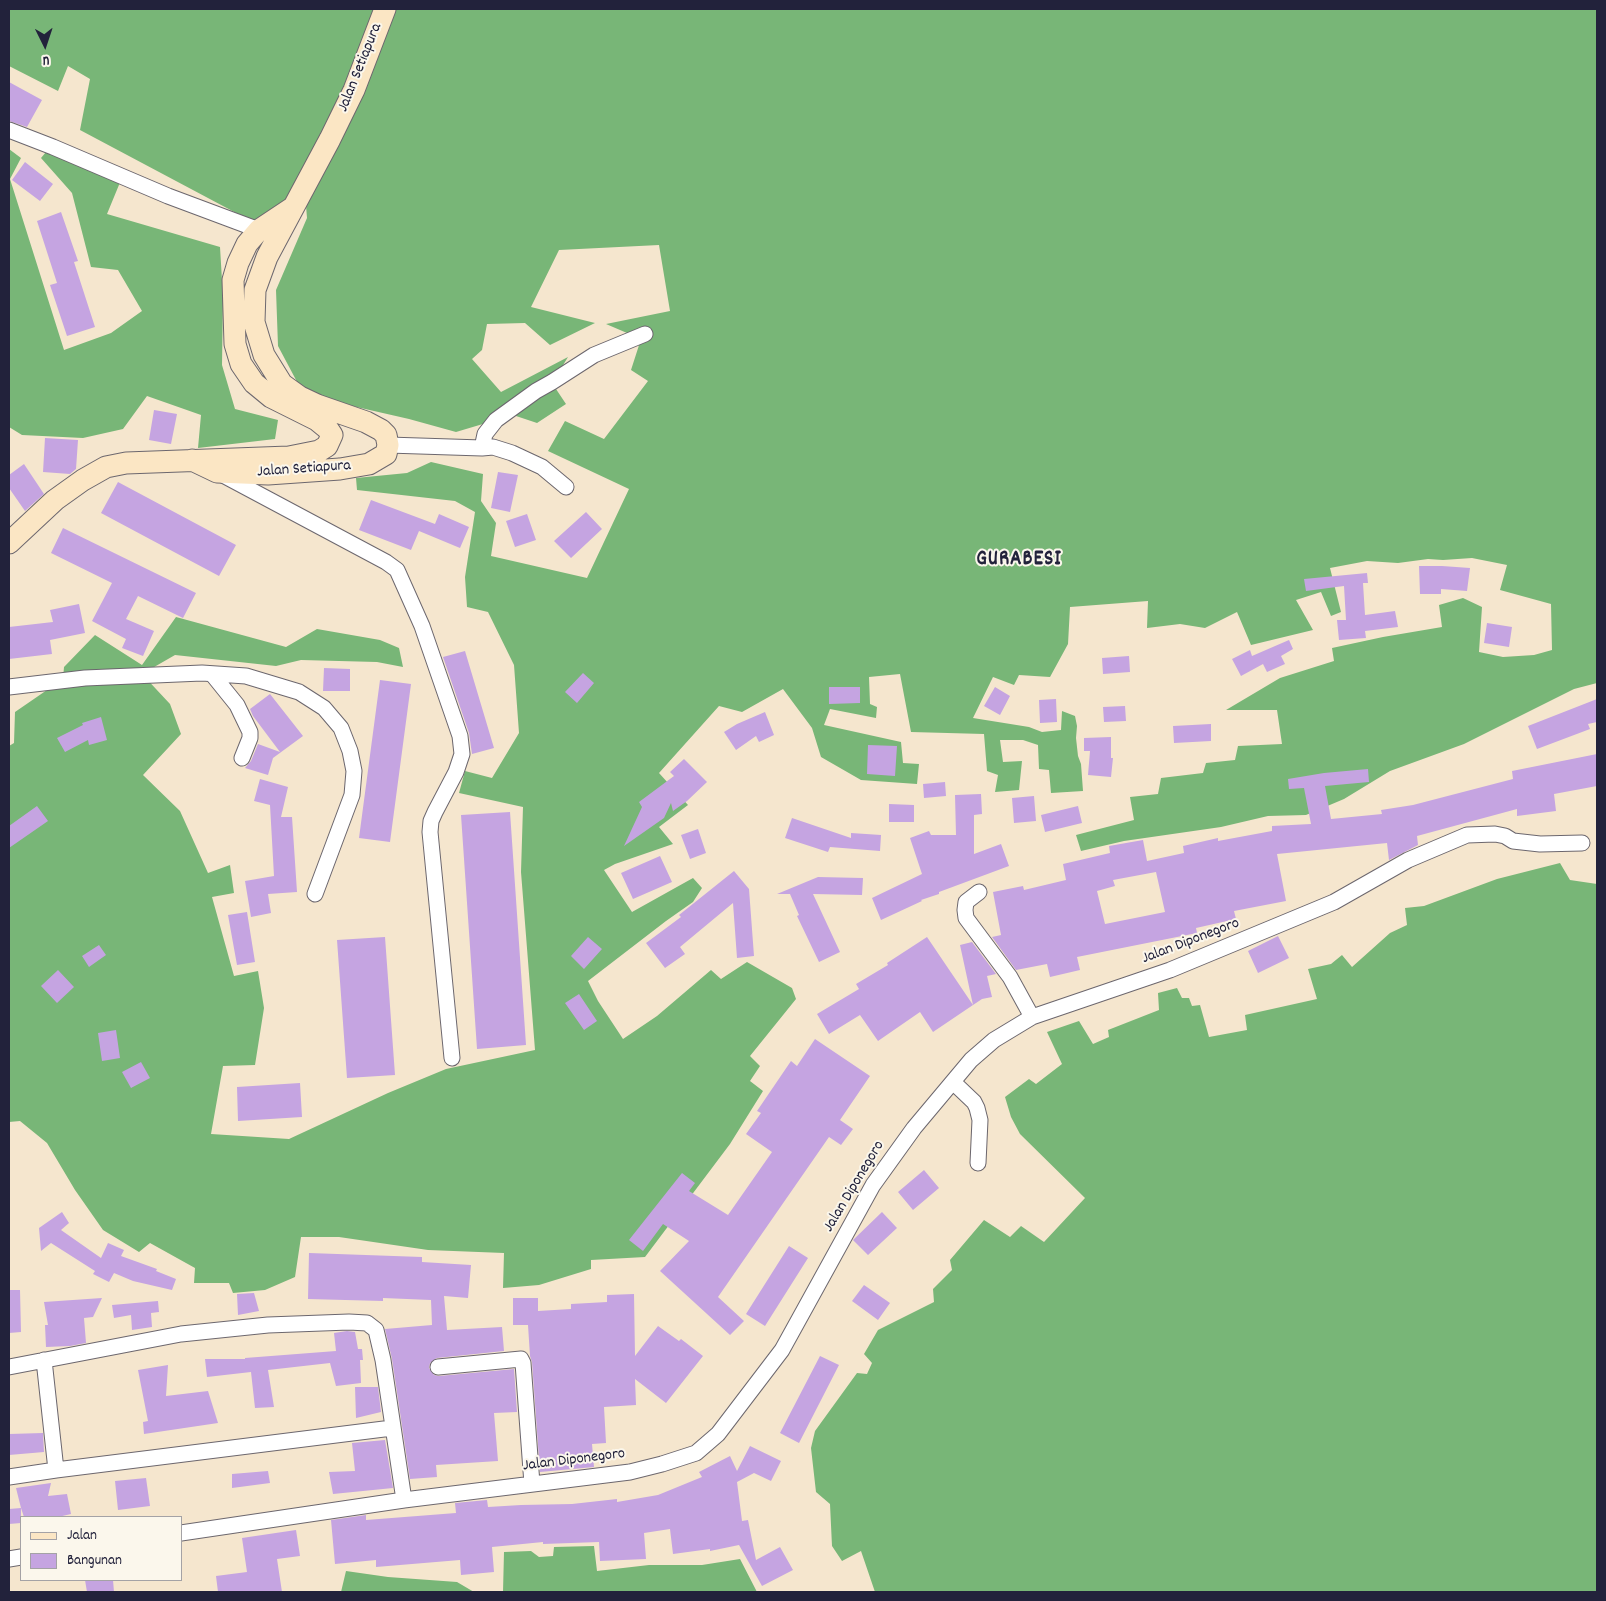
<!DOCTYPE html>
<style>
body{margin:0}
#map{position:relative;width:1606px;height:1601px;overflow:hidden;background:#f5e6ce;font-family:Dekko,sans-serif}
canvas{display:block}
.frame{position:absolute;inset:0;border:10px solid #22223b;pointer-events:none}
.legend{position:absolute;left:20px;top:1516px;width:162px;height:65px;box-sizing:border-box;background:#fbf7ec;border:1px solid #a4a2a5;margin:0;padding:6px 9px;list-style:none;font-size:15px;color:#22223b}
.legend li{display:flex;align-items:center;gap:10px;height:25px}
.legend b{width:25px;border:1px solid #a4a2a5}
.north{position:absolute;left:20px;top:20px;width:50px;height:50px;-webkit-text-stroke:4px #fbf7ec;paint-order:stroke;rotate:176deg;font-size:14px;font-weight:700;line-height:20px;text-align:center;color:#22223b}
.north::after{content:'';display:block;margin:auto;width:18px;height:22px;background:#22223b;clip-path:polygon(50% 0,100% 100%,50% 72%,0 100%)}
</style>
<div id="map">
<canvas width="1606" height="1601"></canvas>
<div class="frame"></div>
<ul class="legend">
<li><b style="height:6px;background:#fbe6c4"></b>Jalan</li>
<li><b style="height:14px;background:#c5a4e1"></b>Bangunan</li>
</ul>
<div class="north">U</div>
</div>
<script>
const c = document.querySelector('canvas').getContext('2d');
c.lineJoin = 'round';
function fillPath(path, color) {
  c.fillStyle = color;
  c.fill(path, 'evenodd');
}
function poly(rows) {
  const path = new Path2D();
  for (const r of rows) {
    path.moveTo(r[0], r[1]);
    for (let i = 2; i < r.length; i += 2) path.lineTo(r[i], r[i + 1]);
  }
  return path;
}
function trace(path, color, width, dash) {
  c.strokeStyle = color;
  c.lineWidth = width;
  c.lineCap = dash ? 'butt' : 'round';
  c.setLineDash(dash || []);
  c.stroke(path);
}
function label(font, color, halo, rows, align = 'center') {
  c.font = font + ' Dekko,sans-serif';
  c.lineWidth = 4;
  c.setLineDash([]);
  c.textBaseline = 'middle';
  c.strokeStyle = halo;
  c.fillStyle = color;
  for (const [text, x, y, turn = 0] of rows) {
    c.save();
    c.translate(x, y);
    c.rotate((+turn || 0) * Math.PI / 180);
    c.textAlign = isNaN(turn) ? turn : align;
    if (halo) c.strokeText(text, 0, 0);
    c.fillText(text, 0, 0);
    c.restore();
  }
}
fillPath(poly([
 [9,9,1597,9,1597,683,1574,689,1464,744,1390,771,1344,799,1306,815,1268,816,1221,827,1124,841,1081,851,1076,835,1134,820,1130,797,1158,794,1161,778,1203,773,1206,763,1235,760,1238,746,1282,744,1277,710,1226,710,1280,678,1334,661,1332,648,1383,637,1442,627,1439,605,1463,598,1482,607,1479,652,1503,657,1534,655,1552,650,1551,604,1500,590,1507,565,1472,558,1443,560,1428,559,1398,563,1367,561,1330,568,1341,612,1331,616,1321,592,1296,600,1313,630,1251,645,1237,612,1205,628,1180,624,1147,628,1148,601,1070,607,1068,644,1050,677,1019,675,1014,685,993,677,973,718,1029,727,1042,732,1061,730,1062,711,1075,716,1077,726,1076,738,1078,756,1081,764,1083,791,1051,793,1049,770,1039,769,1038,745,1023,740,1000,740,1003,762,1022,761,1019,790,995,792,998,775,987,771,984,734,911,732,900,674,869,677,870,704,877,707,876,718,830,709,824,725,901,742,903,763,919,764,917,784,861,780,821,757,812,728,783,689,742,712,719,706,659,773,688,805,659,827,673,844,615,864,604,870,632,912,693,878,702,888,693,902,666,921,588,981,598,1001,623,1039,657,1016,711,970,721,979,747,962,792,988,796,999,750,1056,760,1066,750,1081,763,1091,730,1144,645,1257,591,1260,591,1269,539,1285,503,1288,504,1253,428,1250,339,1237,301,1237,295,1277,265,1290,233,1293,229,1283,194,1283,195,1268,150,1243,139,1252,103,1230,75,1190,47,1143,20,1121,9,1122,9,746,14,743,15,712,63,679,64,667,95,635,142,665,176,617,286,647,317,629,380,640,399,648,403,667,377,662,301,660,276,666,175,655,142,674,170,704,181,734,143,775,180,811,208,873,230,865,234,893,212,897,234,976,258,971,264,1008,255,1065,223,1066,211,1134,289,1139,388,1093,446,1069,535,1050,521,872,523,807,459,793,465,771,492,778,519,733,514,665,488,612,467,607,465,577,475,512,455,501,357,490,356,478,407,473,431,462,483,474,481,501,496,523,491,556,587,578,629,489,548,451,565,421,604,439,648,381,631,370,641,339,606,324,670,311,659,245,559,250,531,307,595,323,550,345,525,323,487,324,482,350,472,359,501,392,568,357,552,383,566,404,537,423,513,415,456,432,409,419,304,395,278,346,276,290,307,218,305,193,255,223,80,130,90,79,68,66,58,91,9,66],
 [51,146,121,180,107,214,220,247,223,297,222,365,235,409,278,420,275,439,198,448,201,415,147,396,123,429,83,438,22,435,9,427,9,149,21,158,10,179,64,350,111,333,142,311,118,270,91,267,72,193,41,158],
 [1560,863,1570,880,1597,884,1597,1592,875,1592,861,1551,842,1561,832,1546,830,1504,816,1492,811,1448,815,1431,857,1373,867,1374,872,1363,864,1354,878,1330,934,1302,933,1289,952,1270,950,1260,984,1220,1010,1237,1021,1226,1044,1242,1085,1198,1020,1134,1011,1117,1005,1097,1029,1079,1036,1084,1062,1064,1047,1032,1079,1021,1093,1044,1109,1037,1108,1030,1159,1010,1158,993,1177,988,1182,998,1189,998,1192,1006,1200,1005,1209,1037,1247,1030,1245,1015,1317,999,1308,969,1331,964,1342,955,1352,967,1390,933,1407,925,1405,908,1424,906,1497,879],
 [594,1546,597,1571,649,1565,702,1565,740,1559,757,1592,503,1592,504,1552,531,1551,539,1557,553,1556,554,1547],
 [346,1571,388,1577,457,1582,474,1592,341,1592]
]), '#78b677');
fillPath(poly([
 [9,82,42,100,27,127,9,121],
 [25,162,53,184,40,201,12,180],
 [61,212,78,261,74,262,95,327,67,336,50,285,57,283,37,221],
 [154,410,177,414,171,444,149,440],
 [45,438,78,440,76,469,70,474,43,472],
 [24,464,44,494,25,511,9,488,9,475],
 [498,472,518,475,510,512,491,508],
 [118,482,236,545,219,576,101,513],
 [371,500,435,524,439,514,469,527,460,548,419,531,411,550,359,530],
 [586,512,602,529,571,558,554,541],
 [527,514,536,540,515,547,506,521],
 [63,528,196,593,183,618,138,596,126,619,154,631,143,656,122,648,126,639,92,621,112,583,51,553],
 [1419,566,1442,566,1470,568,1467,591,1441,589,1441,594,1420,594],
 [1367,573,1368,583,1363,583,1365,615,1395,611,1398,627,1365,631,1366,638,1339,640,1337,620,1346,620,1344,586,1306,591,1304,579],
 [79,604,85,633,50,640,52,654,9,659,9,627,53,622,50,610],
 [1487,623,1512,627,1509,647,1484,643],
 [1289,640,1293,649,1281,656,1285,664,1267,672,1263,664,1241,676,1232,659,1250,650,1252,656],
 [465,651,494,748,472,754,469,733,443,657],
 [1129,656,1130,672,1103,674,1102,658],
 [324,668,350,669,350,691,323,691],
 [583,673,594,683,577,703,565,692],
 [380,680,411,684,390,842,359,838],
 [829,687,860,687,860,703,829,704],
 [995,687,1010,696,1000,715,984,706],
 [270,694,303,736,273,758,268,775,245,768,251,761,258,744,280,752,253,716,250,709],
 [1056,699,1057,722,1040,723,1039,700],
 [1597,699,1597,722,1588,724,1590,729,1537,749,1528,726],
 [1125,706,1126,721,1104,722,1103,707],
 [765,712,774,735,759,742,756,736,736,750,724,732,737,724],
 [101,717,107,740,89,745,88,740,65,752,57,738,83,725,82,723],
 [1211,724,1211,741,1174,743,1173,726],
 [1111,737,1111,758,1113,758,1111,777,1088,775,1090,751,1084,751,1084,738],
 [868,745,897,746,895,776,867,774],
 [1597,754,1597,786,1554,794,1556,811,1517,816,1517,809,1417,836,1418,845,1389,860,1387,843,1277,854,1286,901,1234,911,1236,919,1196,928,1197,933,1077,957,1080,970,1050,977,1047,964,1016,970,992,937,1001,935,993,892,1023,886,1024,890,1066,880,1063,864,1110,853,1109,846,1143,840,1147,861,1184,853,1183,846,1218,838,1218,841,1272,831,1272,826,1311,824,1304,788,1289,789,1288,779,1324,773,1368,769,1369,782,1325,786,1331,819,1382,814,1381,810,1413,805,1513,779,1512,771],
 [1156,872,1165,912,1105,924,1097,891,1115,886,1113,880],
 [684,759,707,782,687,801,673,811,671,803,664,818,624,846,642,807,639,802,674,776,670,772],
 [260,779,288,787,281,817,292,817,297,892,268,894,271,913,251,917,245,881,274,876,270,805,254,801],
 [945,782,946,796,924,798,923,784],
 [981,794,982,814,974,815,974,854,1001,844,1009,866,939,892,939,894,921,900,922,901,881,920,872,898,922,874,910,838,929,831,931,835,956,835,955,795],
 [1034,796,1036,821,1014,823,1012,798],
 [889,804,914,805,914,822,889,822],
 [37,806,48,821,9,848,9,826],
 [1078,806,1082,823,1045,832,1041,815],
 [510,812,526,1045,477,1049,461,815],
 [792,818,851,838,851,833,881,835,880,851,830,847,828,852,785,838],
 [698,829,706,853,690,859,681,835],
 [660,856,672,882,633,899,621,873],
 [734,871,749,889,754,956,737,958,733,903,680,947,685,954,665,968,646,943,681,917,679,915],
 [818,877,863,878,862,895,813,894,840,952,819,962,797,916,799,915,790,894,777,894],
 [247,912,255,962,237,965,228,915],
 [1278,936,1289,958,1258,973,1248,951],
 [385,937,395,1075,347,1078,337,940],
 [588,937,602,949,584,969,571,956],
 [927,937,973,1005,933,1032,920,1012,878,1041,860,1015,829,1034,817,1014,859,989,856,984,888,965,887,963],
 [972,942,996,974,987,976,992,997,982,999,973,1005,960,945],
 [99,945,106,955,89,967,82,956],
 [58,970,74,987,57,1003,41,986],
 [579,994,597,1021,584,1030,565,1003],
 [116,1030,120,1058,102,1061,98,1033],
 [815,1039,870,1076,840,1120,853,1129,841,1145,829,1137,718,1297,744,1321,730,1335,660,1271,689,1241,663,1224,643,1251,629,1240,682,1173,695,1183,689,1191,728,1215,772,1152,746,1134,761,1113,757,1111,791,1061,797,1066],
 [141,1062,150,1078,131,1088,122,1072],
 [300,1083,302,1117,238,1121,237,1087],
 [924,1170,939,1188,913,1210,898,1192],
 [62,1212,69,1223,61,1230,101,1258,108,1243,124,1250,121,1256,157,1269,156,1271,176,1279,172,1290,133,1281,114,1273,109,1282,93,1274,95,1271,51,1243,41,1251,39,1228],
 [882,1212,897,1228,868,1255,853,1240],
 [789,1246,808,1258,765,1326,746,1314],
 [309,1253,422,1257,422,1262,471,1265,468,1298,444,1296,447,1330,502,1327,504,1351,437,1358,430,1363,429,1368,434,1375,439,1376,514,1369,517,1412,494,1413,498,1461,436,1465,437,1477,410,1479,392,1359,385,1329,432,1325,431,1300,383,1298,383,1301,308,1299],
 [864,1285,890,1303,878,1320,852,1301],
 [9,1290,20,1290,21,1332,9,1333],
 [254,1293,259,1311,238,1315,237,1294],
 [634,1294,635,1356,658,1326,679,1341,681,1339,703,1356,666,1403,635,1379,636,1405,604,1407,606,1443,592,1444,594,1467,540,1472,532,1362,530,1356,528,1325,513,1325,513,1298,538,1298,538,1311,571,1309,571,1304,607,1302,607,1295],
 [102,1298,93,1317,84,1318,86,1343,70,1346,46,1347,45,1325,48,1325,44,1302],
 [158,1301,159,1312,151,1313,152,1327,132,1330,131,1315,114,1318,112,1305],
 [347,1331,355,1332,358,1349,362,1349,363,1360,360,1360,361,1383,336,1386,330,1363,268,1370,274,1407,255,1408,251,1372,207,1377,205,1359,245,1359,245,1358,336,1351,334,1333],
 [820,1356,839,1365,799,1443,780,1433],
 [168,1365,166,1396,208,1391,218,1423,144,1434,143,1422,148,1421,138,1370],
 [355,1387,378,1387,381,1412,356,1418],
 [43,1433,44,1452,9,1455,9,1434],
 [385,1440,393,1488,333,1494,329,1472,355,1471,352,1443],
 [750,1446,781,1461,771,1481,754,1473,737,1482,742,1521,748,1520,756,1560,780,1547,793,1570,762,1586,739,1545,710,1551,710,1549,673,1554,670,1529,644,1533,646,1559,600,1561,599,1542,543,1544,543,1542,492,1547,494,1572,461,1575,460,1560,376,1567,376,1560,335,1564,331,1520,366,1515,366,1520,456,1513,455,1503,487,1500,488,1507,521,1505,572,1504,617,1499,617,1502,658,1495,702,1477,699,1472,730,1456,737,1471],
 [268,1471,270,1483,232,1488,232,1474],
 [146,1478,150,1506,118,1510,115,1481],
 [51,1483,48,1496,67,1494,71,1514,58,1517,24,1517,21,1508,21,1523,9,1524,9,1509,21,1508,16,1488],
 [296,1530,300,1556,277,1559,282,1592,218,1592,216,1576,247,1572,242,1538],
 [85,1580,113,1580,114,1592,87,1592]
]), '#c5a4e1');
const street = poly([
 [9,130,53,147,168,196,259,230],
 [388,445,482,448,493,447,512,453,542,467,566,487],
 [482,448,485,434,496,420,536,391,552,382,594,355,645,334],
 [221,474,386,562,397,570,422,626,460,736,462,754,456,772,435,812,431,821,430,832,452,1058],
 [212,674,237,705,250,732,250,738,242,758],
 [9,687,85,678,202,673,246,676,299,692,324,708,341,728,350,751,354,771,352,795,315,894],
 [979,892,966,902,965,910,966,918,1010,977,1032,1017],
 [953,1082,974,1102,977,1108,980,1120,978,1163],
 [9,1367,181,1334,268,1325,349,1322,367,1323,376,1330,383,1360,404,1500],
 [438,1367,521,1359,523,1363,532,1484],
 [56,1470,392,1428],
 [9,1477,56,1470,44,1360],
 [181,1533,404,1500,630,1472,662,1464,696,1453,718,1434,782,1350,873,1185,914,1128,971,1060,994,1040,1032,1017,1170,970,1334,902,1408,860,1467,835,1495,834,1505,836,1513,841,1540,844,1582,843],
 [9,1559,21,1557]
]);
const secondary = poly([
 [192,460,217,472,268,474,340,469,369,464,386,454,388,445,386,435,381,430,366,422,317,405,300,397,282,384,264,355,254,322,255,290,267,257,330,139,354,90,385,9],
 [9,543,55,500,83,480,106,467,126,463,289,457,319,451,327,446,332,435,328,429,317,420,271,397,254,383,241,364,235,344,233,280,238,263,247,244,259,230,292,208]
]);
trace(street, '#6c676e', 17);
trace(secondary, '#6c676e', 23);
trace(street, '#fff', 15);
trace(secondary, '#fbe6c4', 21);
label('16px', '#22223b', '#fbf7ec', [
 ["Jalan Setiapura",361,68,-68],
 ["Jalan Setiapura",304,470,-4],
 ["Jalan Diponegoro",1191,942,-21],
 ["Jalan Diponegoro",855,1187,-59],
 ["Jalan Diponegoro",574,1461,-7]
]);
c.letterSpacing = '1px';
label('bold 21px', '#22223b', '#fbf7ec', [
 ["GURABESI",1019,561]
]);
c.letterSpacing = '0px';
</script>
